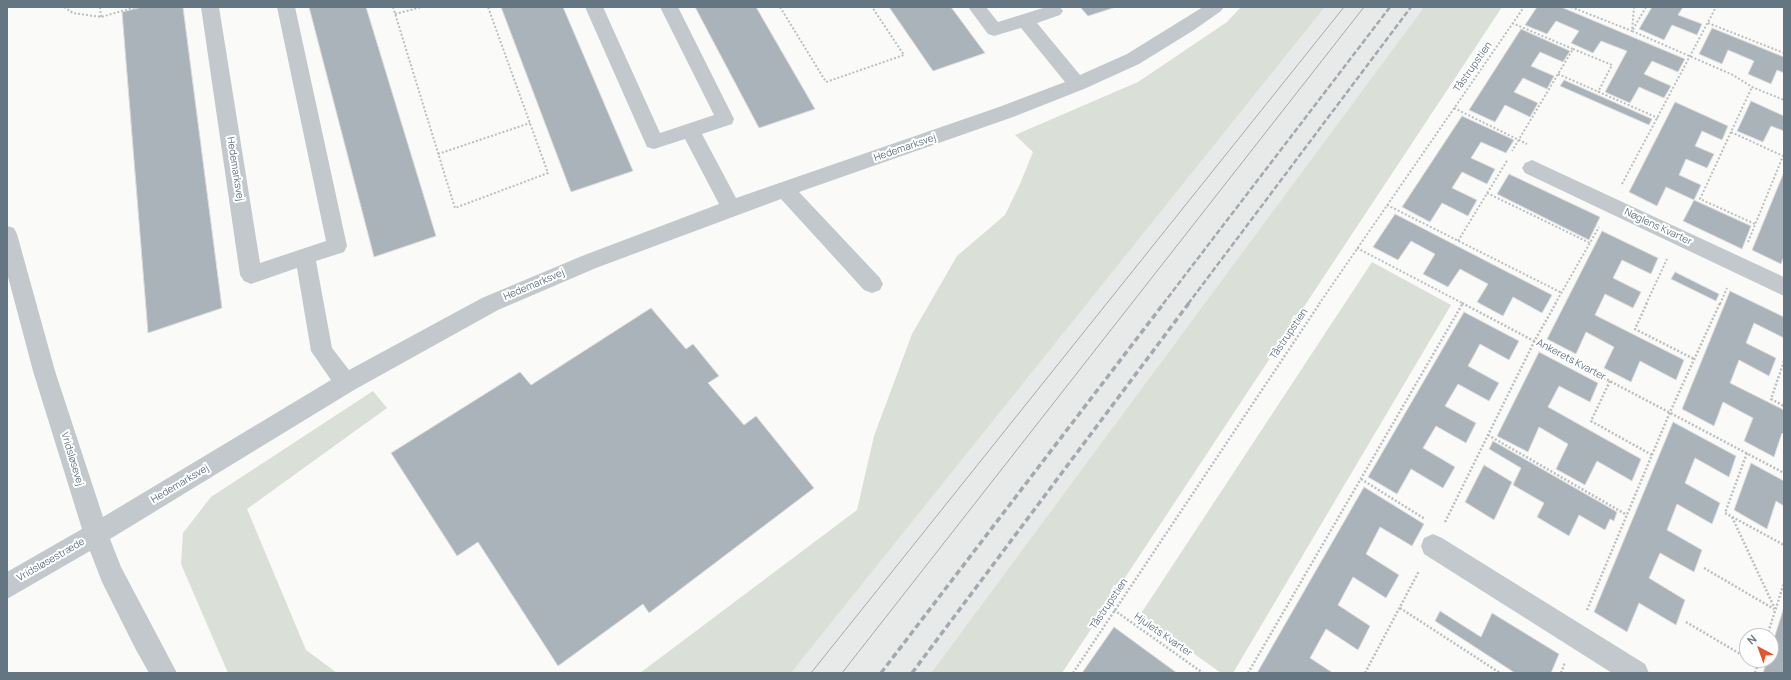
<!DOCTYPE html>
<meta charset="utf-8">
<style>
body{margin:0}
#map{position:relative;width:1791px;height:680px;overflow:hidden;background:#fafaf8;font-family:Manrope,sans-serif}
canvas{display:block}
.frame{position:absolute;inset:0;border:8px solid #657683;pointer-events:none}
.north{position:absolute;left:1739px;top:628px;width:40px;height:40px;box-sizing:border-box;background:#fff;border:1px solid #c1c8cd;border-radius:50%;rotate:319deg;font-size:11px;font-weight:700;line-height:16px;text-align:center;color:#657683}
.north::after{content:'';display:block;margin:auto;width:14px;height:18px;background:#e4572e;clip-path:polygon(50% 0,100% 100%,50% 72%,0 100%)}
</style>
<div id="map">
<canvas width="1791" height="680"></canvas>
<div class="frame"></div>
<div class="north">N</div>
</div>
<script>
const c = document.querySelector('canvas').getContext('2d');
c.lineJoin = 'round';
function fillPath(path, color) {
  c.fillStyle = color;
  c.fill(path, 'evenodd');
}
function poly(rows) {
  const path = new Path2D();
  for (const r of rows) {
    path.moveTo(r[0], r[1]);
    for (let i = 2; i < r.length; i += 2) path.lineTo(r[i], r[i + 1]);
  }
  return path;
}
function trace(path, color, width, dash) {
  c.strokeStyle = color;
  c.lineWidth = width;
  c.lineCap = dash ? 'butt' : 'round';
  c.setLineDash(dash || []);
  c.stroke(path);
}
function label(font, color, halo, rows, align = 'center') {
  c.font = font + ' Manrope,sans-serif';
  c.lineWidth = 4;
  c.setLineDash([]);
  c.textBaseline = 'middle';
  c.strokeStyle = halo;
  c.fillStyle = color;
  for (const [text, x, y, turn = 0] of rows) {
    c.save();
    c.translate(x, y);
    c.rotate((+turn || 0) * Math.PI / 180);
    c.textAlign = isNaN(turn) ? turn : align;
    if (halo) c.strokeText(text, 0, 0);
    c.fillText(text, 0, 0);
    c.restore();
  }
}
fillPath(poly([
 [1325,7,1424,7,931,673,791,673]
]), '#e8e9e9');
fillPath(poly([
 [1241,7,1325,7,791,673,640,673,857,510,874,436,912,334,957,256,1005,215,1020,184,1033,152,1015,135,1138,82,1227,22],
 [1424,7,1502,7,1062,673,931,673],
 [1372,262,1451,305,1233,673,1221,673,1140,615],
 [373,391,387,408,247,509,306,650,337,673,228,673,181,564,183,533,211,497]
]), '#dadfd7');
const building = poly([
 [142,7,183,7,222,308,148,333,122,12,142,7],
 [309,7,366,7,436,236,374,257,309,7],
 [501,7,563,7,633,171,571,192,501,7],
 [695,7,756,7,815,109,759,128,695,7],
 [889,7,951,7,985,53,933,71,889,7],
 [1080,7,1116,7,1088,16,1080,7],
 [1537,7,1561,7,1685,59,1678,72,1652,61,1644,74,1671,86,1664,98,1639,87,1630,103,1605,92,1627,51,1601,41,1593,53,1571,43,1579,31,1556,21,1547,34,1525,25,1537,7],
 [1652,7,1683,7,1678,15,1702,24,1697,35,1672,25,1664,40,1639,29,1652,7],
 [1712,28,1784,57,1784,73,1777,70,1771,84,1748,74,1754,61,1728,50,1722,64,1699,54,1712,28],
 [1521,29,1570,51,1563,62,1540,52,1531,66,1554,76,1547,89,1523,78,1514,92,1538,103,1530,117,1505,105,1495,122,1469,110,1521,29],
 [1564,80,1652,119,1649,125,1560,86,1564,80],
 [1751,101,1784,116,1784,131,1771,126,1763,142,1737,131,1751,101],
 [1675,102,1728,126,1722,140,1702,131,1695,146,1714,154,1707,168,1686,159,1679,175,1701,185,1694,200,1666,187,1657,206,1629,192,1675,102],
 [1462,116,1514,140,1506,153,1481,142,1471,158,1495,169,1487,184,1462,172,1452,188,1477,200,1468,216,1442,203,1430,222,1402,207,1462,116],
 [1784,172,1784,256,1781,264,1752,250,1784,172],
 [1509,174,1600,217,1589,240,1497,194,1509,174],
 [1694,200,1751,226,1742,249,1683,221,1694,200],
 [1395,214,1552,295,1542,313,1513,297,1503,316,1477,302,1488,284,1460,269,1448,287,1423,274,1435,254,1411,241,1398,260,1373,247,1395,214],
 [1602,231,1658,258,1651,274,1622,260,1613,278,1641,292,1633,308,1605,294,1595,315,1684,360,1676,380,1640,361,1631,382,1604,368,1614,347,1586,332,1576,354,1547,339,1602,231],
 [1675,272,1719,294,1716,301,1671,279,1675,272],
 [1730,291,1784,317,1784,338,1754,323,1746,343,1776,358,1769,376,1739,360,1730,383,1784,410,1784,435,1782,433,1774,457,1744,441,1753,418,1723,402,1714,426,1682,409,1730,291],
 [651,308,686,349,693,344,719,376,708,383,744,425,756,416,814,488,649,613,643,604,558,666,478,542,457,556,391,453,520,372,531,385,651,308],
 [1464,312,1519,341,1509,360,1480,344,1468,366,1499,383,1489,401,1458,384,1445,406,1476,423,1466,443,1436,426,1423,448,1455,467,1443,488,1411,469,1397,494,1368,477,1464,312],
 [1539,352,1598,383,1590,402,1559,386,1548,407,1641,459,1632,481,1597,461,1585,485,1556,469,1568,444,1539,427,1528,452,1497,436,1539,352],
 [1673,422,1736,456,1729,477,1695,458,1685,483,1720,503,1712,524,1677,504,1667,530,1702,550,1694,572,1660,553,1649,578,1685,600,1676,625,1639,603,1627,632,1594,612,1673,422],
 [1493,441,1617,512,1614,521,1610,519,1605,530,1579,515,1569,536,1537,517,1544,503,1513,485,1521,468,1489,449,1493,441],
 [1751,463,1784,481,1784,506,1776,501,1767,529,1734,510,1751,463],
 [1484,465,1512,482,1494,520,1465,502,1484,465],
 [1364,487,1424,524,1412,546,1380,527,1366,554,1399,575,1386,598,1353,577,1338,605,1370,626,1358,650,1326,629,1310,658,1333,673,1257,673,1364,487],
 [1784,607,1784,673,1763,673,1767,660,1771,660,1771,648,1784,607],
 [1440,611,1481,637,1492,613,1559,654,1551,673,1515,673,1435,621,1440,611],
 [1114,627,1177,673,1082,673,1114,627]
]);
fillPath(building, '#aab3b9');
trace(building, '#dcdcda', 1);
trace(poly([
 [64,7,73,13,101,17,136,7],
 [100,7,101,17],
 [393,7,455,208,548,173,488,7],
 [780,7,826,82,904,55,872,7],
 [1571,7,1632,31,1634,7],
 [1646,7,1632,31,1733,75,1752,87,1784,100],
 [395,14,422,7],
 [1512,23,1573,49,1512,151],
 [1708,23,1784,53],
 [1573,49,1612,65,1598,92],
 [1558,74,1658,118],
 [1454,108,1527,144],
 [1731,132,1700,199,1755,224],
 [438,154,530,123],
 [1622,184,1716,7],
 [1487,193,1590,243],
 [1387,205,1562,293],
 [1458,241,1508,159],
 [1748,242,1783,156,1731,132,1752,87],
 [1357,248,1464,304],
 [1319,304,1524,7],
 [1462,304,1463,303],
 [1555,304,1599,227],
 [1646,304,1667,259],
 [1720,304,1727,288]
]), '#bbbfc2', 2, [2, 2]);
trace(poly([
 [1462,303,1784,473],
 [1647,303,1635,329,1694,359],
 [1784,361,1771,399,1784,406],
 [1610,381,1591,421,1652,455],
 [1488,435,1627,515],
 [1747,453,1725,513,1784,545],
 [1361,479,1425,519],
 [1732,517,1775,609],
 [1445,522,1535,340,1556,303],
 [1704,568,1774,609],
 [1400,608,1500,673],
 [1114,610,1203,673],
 [1587,610,1670,412,1720,303],
 [1686,622,1747,658],
 [1767,636,1784,583],
 [1750,660,1758,665],
 [1073,673,1320,303],
 [1248,673,1463,303],
 [1365,673,1419,571],
 [1561,673,1565,662],
 [1755,673,1759,660]
]), '#bbbfc2', 2.5, [2, 2]);
fillPath(poly([
 [201,7,219,7,260,263,326,241,277,7,295,7,347,246,344,252,316,261,332,348,349,370,482,298,582,256,719,204,685,139,654,149,647,147,585,7,603,7,660,133,714,115,660,7,678,7,734,119,732,124,702,134,736,198,999,107,1065,82,1021,28,994,36,988,34,968,7,986,7,998,22,1043,8,1042,7,1060,7,1063,11,1060,15,1037,23,1080,75,1127,54,1203,7,1224,7,1221,11,1194,30,1139,64,1084,89,1013,117,799,192,880,278,883,284,880,290,872,293,864,290,781,199,596,268,498,310,354,390,110,539,121,567,177,673,149,673,135,648,102,582,90,551,7,599,7,572,82,529,33,371,7,273,7,226,14,228,17,234,55,371,103,517,331,380,311,351,297,268,251,284,244,281,240,275,201,7],
 [1532,160,1784,277,1784,296,1525,173,1522,168,1525,163,1532,160],
 [1433,534,1442,538,1645,664,1649,673,1612,673,1424,554,1421,546,1424,538,1433,534]
]), '#c3c8cc');
trace(poly([
 [811,673,1344,7],
 [842,673,1364,7]
]), '#a2aab0', 1);
trace(poly([
 [1163,304,1390,7],
 [1188,304,1411,7]
]), '#a2aab0', 2.5, [5.5, 2.5]);
trace(poly([
 [881,673,1164,303],
 [912,673,1189,303]
]), '#a2aab0', 3.5, [6, 3.5]);
label('10px', '#657683', '#fff', [
 ["Tåstrupstien",1473,67,-55],
 ["Hedemarksvej",905,148,-19],
 ["Hedemarksvej",235,169,81],
 ["Nøglens Kvarter",1658,227,25],
 ["Hedemarksvej",534,285,-23],
 ["Tåstrupstien",1289,334,-56],
 ["Ankerets Kvarter",1571,360,28],
 ["Vridsløsevej",72,459,73],
 ["Hedemarksvej",180,484,-31],
 ["Vridsløsestræde",51,560,-30],
 ["Tåstrupstien",1109,604,-56],
 ["Hjulets Kvarter",1163,635,35]
]);
</script>
